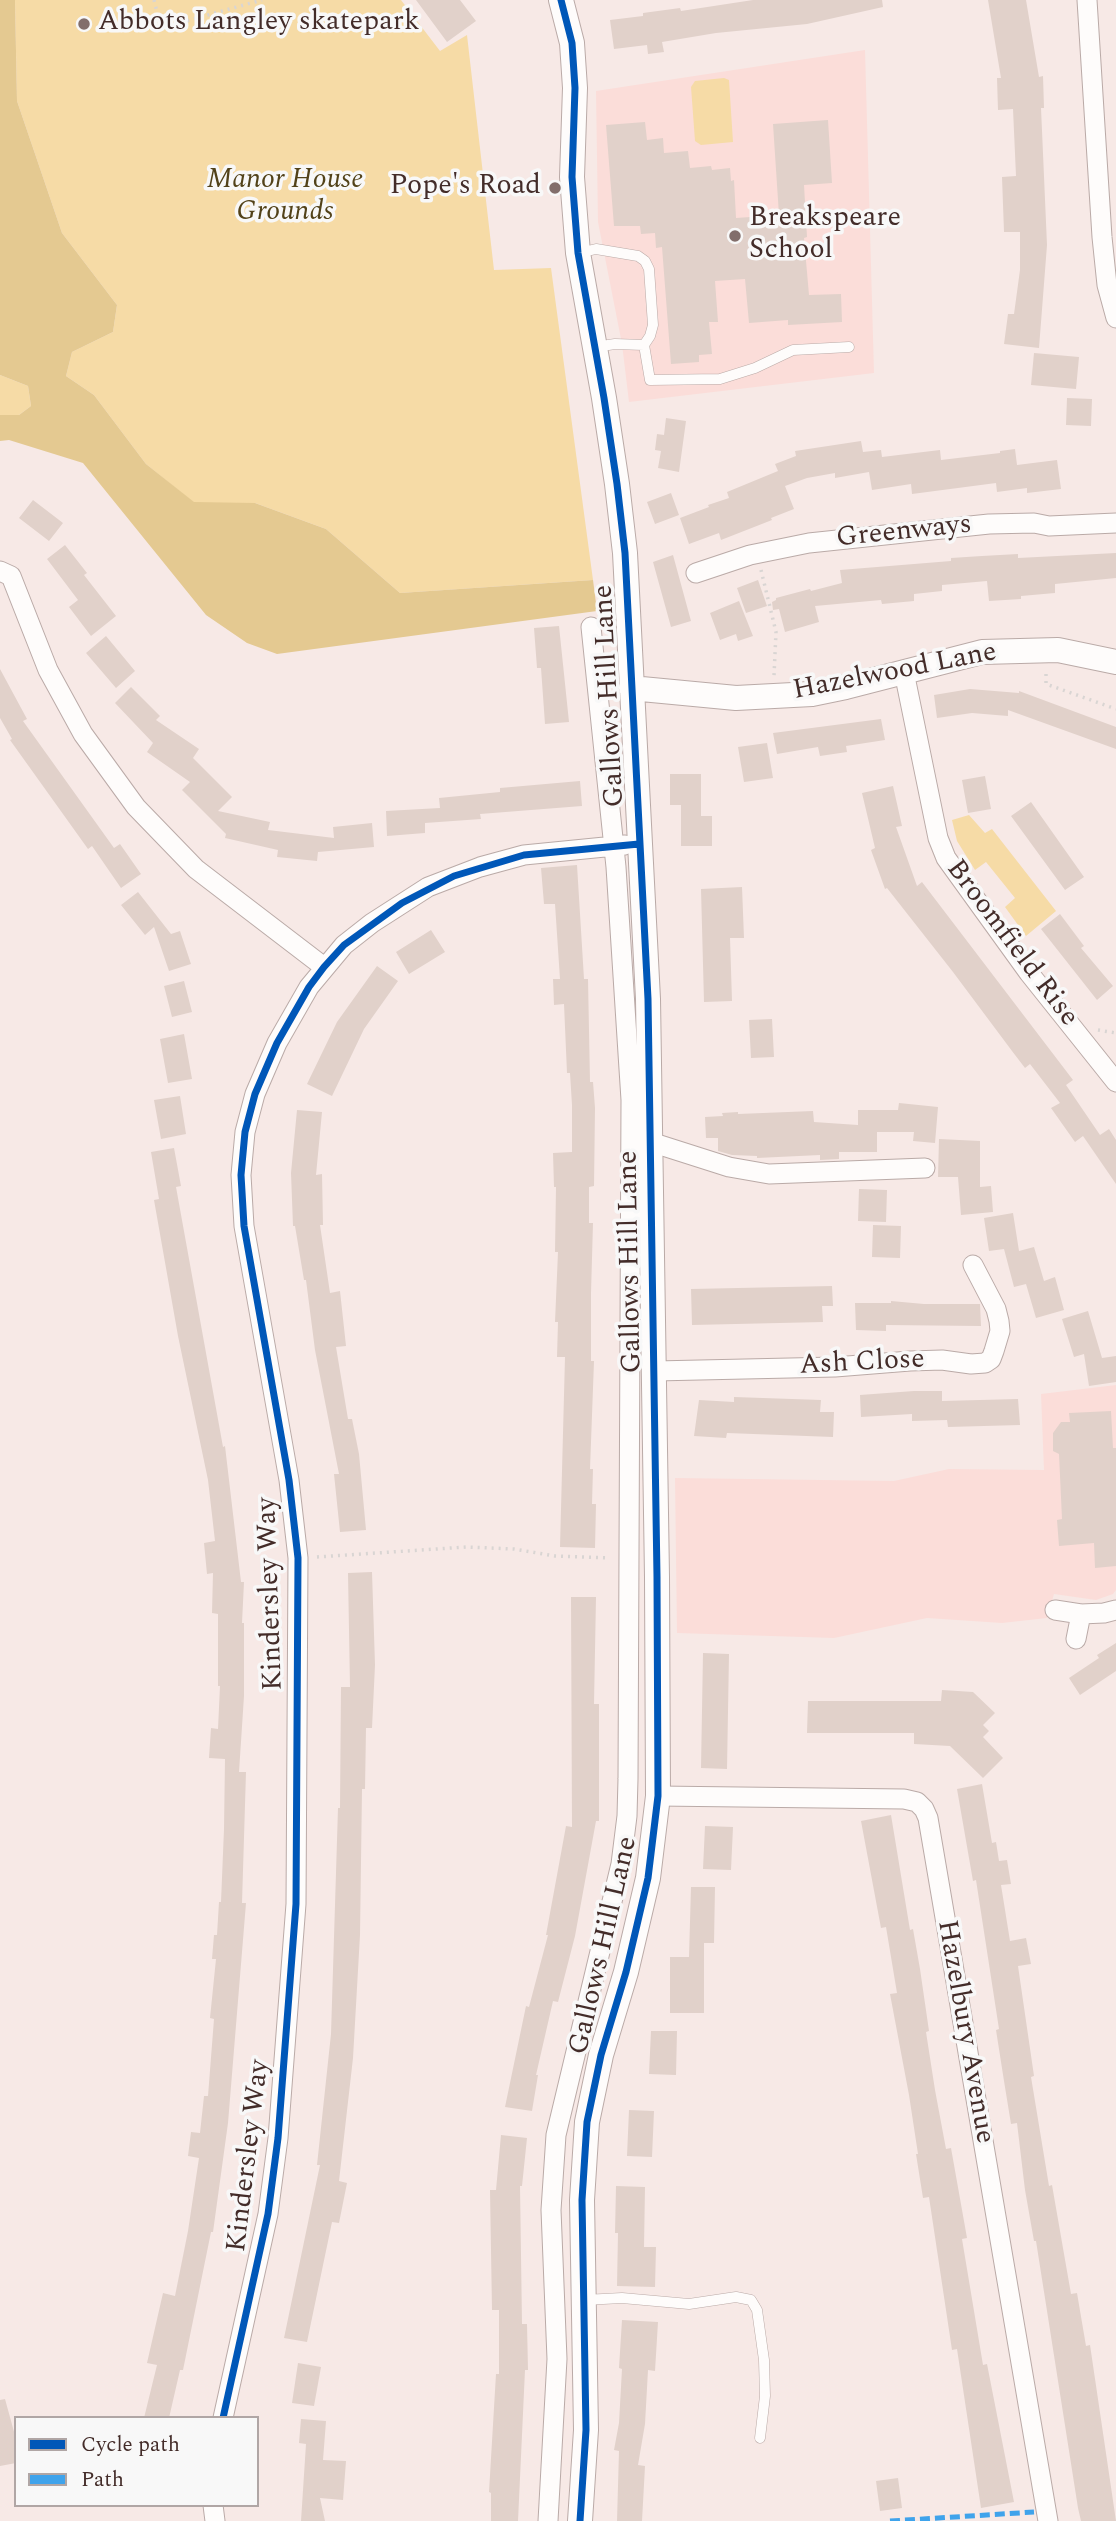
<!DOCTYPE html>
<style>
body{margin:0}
#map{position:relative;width:1116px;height:2521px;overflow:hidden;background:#f7e9e6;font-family:Spectral,serif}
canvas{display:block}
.legend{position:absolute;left:14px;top:2416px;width:245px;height:91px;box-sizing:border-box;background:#f8f8f8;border:2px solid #b0a6a5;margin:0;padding:9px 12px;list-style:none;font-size:21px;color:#432c29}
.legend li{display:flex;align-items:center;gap:14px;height:35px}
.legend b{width:35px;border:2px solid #b0a6a5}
</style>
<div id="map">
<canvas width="1116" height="2521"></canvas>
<ul class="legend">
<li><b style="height:9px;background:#0057b8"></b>Cycle path</li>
<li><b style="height:9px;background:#3fa3eb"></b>Path</li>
</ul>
</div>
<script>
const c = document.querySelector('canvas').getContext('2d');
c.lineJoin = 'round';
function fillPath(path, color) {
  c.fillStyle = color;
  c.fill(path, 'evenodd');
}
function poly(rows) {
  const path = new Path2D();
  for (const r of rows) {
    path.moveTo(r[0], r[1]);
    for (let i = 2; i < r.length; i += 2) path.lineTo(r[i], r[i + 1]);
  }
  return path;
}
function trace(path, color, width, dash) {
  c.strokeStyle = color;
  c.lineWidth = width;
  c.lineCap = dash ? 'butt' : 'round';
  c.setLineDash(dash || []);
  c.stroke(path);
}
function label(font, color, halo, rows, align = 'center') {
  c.font = font + ' Spectral,serif';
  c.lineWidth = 7;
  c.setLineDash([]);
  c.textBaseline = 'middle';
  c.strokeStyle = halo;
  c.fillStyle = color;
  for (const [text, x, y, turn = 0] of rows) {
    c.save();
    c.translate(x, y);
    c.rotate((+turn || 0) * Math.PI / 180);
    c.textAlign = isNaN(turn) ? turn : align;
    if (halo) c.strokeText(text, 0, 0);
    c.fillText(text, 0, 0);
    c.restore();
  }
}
fillPath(poly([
 [865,50,874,373,629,402,622,344,598,222,596,91],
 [1116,1385,1116,1590,1113,1594,1096,1600,1054,1594,1047,1618,1002,1623,927,1618,834,1638,677,1633,675,1478,894,1481,949,1469,1044,1470,1041,1394]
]), '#fbddd9');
fillPath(poly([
 [15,0,401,0,440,51,467,35,494,270,551,268,593,580,400,593,326,529,255,503,194,503,146,464,94,395,66,376,72,352,113,332,117,305,62,233,17,101],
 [724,78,729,80,733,142,701,145,695,141,691,87,695,81],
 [0,375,28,386,31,406,19,415,0,415],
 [969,815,985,833,992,829,1056,911,1026,936,1005,907,1015,898,986,862,975,870,957,841,952,820]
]), '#f6dba6');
fillPath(poly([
 [0,0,15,0,17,101,62,233,117,305,113,332,72,352,66,376,94,395,146,464,194,502,255,503,326,529,400,593,593,580,597,611,277,654,247,643,206,615,83,463,9,440,0,441,0,415,19,415,31,406,28,386,0,375]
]), '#e4c991');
fillPath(poly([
 [416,0,460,0,476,21,447,42],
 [753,0,882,0,883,7,807,24,716,33,662,42,664,52,648,54,647,45,614,49,610,20,643,16,643,13,680,8,681,11],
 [988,0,1026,0,1039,77,1043,76,1044,108,1041,108,1047,245,1039,348,1004,344,1008,314,1014,314,1020,270,1020,232,1004,232,1002,177,1016,176,1013,109,998,110,997,78,1001,78],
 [828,120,832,183,804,185,807,237,804,238,809,295,841,294,842,322,788,325,788,320,749,323,745,279,715,281,718,322,709,322,712,354,699,355,699,362,671,364,662,247,656,248,655,233,641,234,640,226,614,226,606,125,645,122,647,140,663,138,664,153,688,151,690,168,711,166,712,170,730,168,731,181,734,180,736,218,779,215,773,124],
 [1034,353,1079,357,1076,389,1031,385],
 [1067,398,1092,399,1091,426,1066,425],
 [666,418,686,421,679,472,658,468,661,451,655,450,657,434,664,435],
 [861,441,863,452,881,450,882,457,940,450,941,460,1000,453,1000,451,1015,449,1017,465,1057,460,1061,489,1027,493,1027,488,997,492,996,483,912,494,911,484,872,490,869,472,835,478,835,473,807,478,785,486,794,509,771,518,772,520,721,540,719,533,689,544,680,518,709,507,708,505,729,498,727,492,778,471,775,464,796,456,795,451],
 [671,493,679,515,655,524,647,502],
 [33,500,63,523,49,541,19,518],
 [65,545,87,573,84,575,116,616,91,636,69,607,78,600,47,559],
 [1116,553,1116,578,1055,584,1055,593,1021,596,1021,599,989,601,987,581,942,585,942,591,914,594,914,601,882,604,881,600,815,606,819,622,785,632,779,609,773,610,772,602,776,600,776,598,810,589,811,591,842,583,840,570,951,561,951,558,982,556,1018,554,1018,558],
 [673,555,691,621,671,627,653,562],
 [758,580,767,606,746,613,737,588],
 [739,601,753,636,738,641,736,634,720,640,710,613],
 [559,626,569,722,545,724,541,668,537,668,534,628],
 [106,636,135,671,116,688,86,653],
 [0,669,27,719,23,721,114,848,120,844,141,874,121,888,92,846,88,849,10,740,12,739,0,718],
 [131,687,160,716,156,720,199,749,193,758,232,797,218,811,270,822,268,830,334,838,333,827,372,823,374,847,318,852,317,861,277,857,278,850,225,838,226,834,182,790,190,782,147,752,153,743,115,703],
 [970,689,1019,693,1019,691,1116,727,1116,749,1008,710,1008,716,972,713,937,718,934,695],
 [881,719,885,740,846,746,847,752,820,756,818,747,777,754,773,733],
 [767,743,773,778,744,782,738,747],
 [670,774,701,774,701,816,712,816,712,846,681,846,681,805,670,805],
 [985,776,991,809,968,813,962,780],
 [580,781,582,806,480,814,481,819,425,823,425,833,387,836,386,811,440,808,439,798,500,792,500,788],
 [893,786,902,826,896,827,917,886,922,882,1073,1080,1066,1085,1100,1135,1109,1129,1116,1140,1116,1184,1083,1136,1075,1142,1051,1108,1060,1103,1030,1064,1025,1068,1012,1051,953,972,887,888,885,889,871,850,875,848,862,793],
 [1031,802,1084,877,1065,890,1011,816],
 [577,865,584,979,588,979,590,1082,593,1082,595,1108,594,1186,589,1187,589,1223,593,1223,591,1293,591,1361,594,1361,590,1469,593,1469,592,1504,596,1504,595,1548,560,1547,565,1357,557,1357,558,1322,555,1322,558,1252,555,1252,556,1187,554,1187,553,1153,572,1152,572,1105,570,1073,567,1073,564,1004,554,1005,553,979,560,979,555,904,544,904,541,868],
 [742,887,744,938,730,938,732,1001,704,1002,701,889],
 [138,892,171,934,180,931,191,964,169,971,154,927,145,935,121,905],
 [1060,914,1084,946,1081,948,1113,986,1097,1000,1041,929],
 [431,930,445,952,409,974,396,952],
 [377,966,398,981,364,1029,332,1096,307,1084,337,1022],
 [184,981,192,1012,172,1017,164,986],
 [772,1019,774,1057,751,1058,749,1020],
 [184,1034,192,1079,168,1083,160,1039],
 [180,1096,186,1134,161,1139,154,1100],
 [899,1103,938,1107,935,1143,913,1141,914,1132,877,1132,877,1152,839,1152,839,1159,820,1160,820,1155,757,1158,757,1156,732,1155,718,1151,718,1138,706,1138,705,1117,723,1116,722,1113,738,1112,738,1114,813,1111,814,1122,858,1125,858,1110,898,1110],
 [297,1110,322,1112,316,1175,322,1174,323,1225,320,1225,330,1293,340,1291,346,1346,336,1347,348,1419,352,1419,359,1454,366,1530,340,1532,334,1474,339,1474,315,1350,306,1280,304,1280,295,1226,293,1226,291,1173],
 [939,1139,980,1141,980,1187,991,1186,993,1212,961,1215,958,1177,938,1177],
 [174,1148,181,1186,176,1187,223,1447,225,1446,241,1582,244,1582,242,1623,244,1623,244,1696,239,1772,246,1772,242,1903,246,1903,228,2123,213,2232,211,2232,183,2370,180,2370,169,2418,144,2418,157,2365,147,2363,163,2293,175,2296,188,2231,199,2158,188,2156,191,2132,200,2133,204,2096,208,2096,214,2019,210,2018,216,1959,212,1959,214,1935,217,1935,219,1902,221,1902,224,1829,225,1759,209,1758,211,1728,218,1729,220,1686,218,1686,218,1614,212,1613,213,1573,207,1574,204,1543,215,1541,208,1480,178,1336,154,1200,159,1199,151,1152],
 [859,1189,887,1190,886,1222,858,1221],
 [1013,1213,1019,1251,1034,1247,1044,1281,1055,1277,1064,1310,1036,1318,1026,1284,1014,1287,1004,1249,989,1251,984,1218],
 [873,1225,901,1226,900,1258,872,1257],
 [832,1286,833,1306,822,1306,823,1322,692,1325,691,1289],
 [891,1301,924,1304,980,1304,981,1326,886,1325,886,1331,856,1330,855,1303,891,1303],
 [1088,1311,1102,1358,1116,1356,1116,1382,1089,1386,1084,1354,1074,1357,1062,1319],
 [914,1391,942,1391,942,1401,1018,1399,1020,1425,948,1427,947,1420,912,1421,912,1414,861,1417,860,1395],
 [734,1397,821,1400,820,1412,834,1412,833,1437,727,1433,726,1438,694,1436,699,1400,734,1402],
 [1111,1411,1113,1448,1116,1448,1116,1566,1095,1568,1094,1543,1059,1546,1057,1520,1062,1519,1059,1454,1053,1451,1053,1433,1061,1422,1070,1422,1069,1413],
 [372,1572,375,1665,372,1728,366,1728,365,1789,362,1789,360,1935,353,2058,339,2181,347,2183,339,2223,332,2222,307,2342,284,2338,320,2165,317,2165,331,2034,338,1808,340,1808,341,1687,350,1687,348,1573],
 [571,1597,596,1597,594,1704,599,1704,599,1821,596,1821,575,1936,558,2002,553,2001,536,2075,538,2075,532,2111,505,2107,526,2006,529,2007,548,1935,546,1935,566,1826,572,1827],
 [1116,1643,1116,1671,1080,1695,1069,1678,1099,1658,1097,1655],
 [703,1653,729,1654,727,1769,701,1768],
 [942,1690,973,1692,995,1713,983,1725,989,1731,983,1737,1003,1758,983,1778,950,1746,914,1744,914,1733,807,1733,808,1701,941,1701],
 [982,1784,992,1843,996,1842,999,1861,1007,1860,1011,1884,1001,1885,1010,1941,1026,1938,1031,1964,1018,1966,1034,2076,1031,2077,1049,2186,1052,2185,1071,2294,1077,2293,1086,2346,1090,2345,1116,2521,1081,2521,1078,2508,1036,2241,1034,2241,1025,2190,1017,2123,1011,2124,1004,2081,996,2030,999,2029,976,1880,973,1881,957,1789],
 [891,1815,910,1930,913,1929,920,1969,929,2031,926,2032,935,2090,946,2149,951,2148,967,2238,962,2239,983,2365,987,2364,1014,2502,981,2508,957,2349,952,2350,929,2197,923,2198,916,2154,918,2154,909,2095,890,1994,897,1993,886,1927,881,1928,861,1821],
 [705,1826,733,1827,731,1870,703,1869],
 [691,1887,715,1887,714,1943,704,1943,704,2013,670,2013,670,1957,689,1957],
 [651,2031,677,2031,676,2075,649,2074],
 [629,2110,654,2111,652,2157,627,2156],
 [501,2135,527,2138,522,2186,520,2186,522,2324,527,2324,528,2370,525,2370,518,2521,491,2521,491,2493,489,2492,496,2374,499,2374,499,2310,492,2310,490,2190,496,2190],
 [616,2186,645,2187,644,2247,656,2247,655,2287,617,2286,618,2233,615,2233],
 [622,2320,658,2322,655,2371,648,2370,645,2424,638,2465,645,2466,642,2521,617,2521,619,2451,614,2450,619,2423,622,2369,619,2368],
 [298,2363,321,2367,314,2406,292,2403],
 [5,2399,16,2439,16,2463,0,2466,0,2400],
 [301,2419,326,2421,323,2460,346,2461,343,2500,320,2498,325,2521,301,2521,306,2444,299,2443],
 [898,2478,902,2508,880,2511,876,2481]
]), '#e1d1ca');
const service = poly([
 [579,253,596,249,638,256,645,261,649,269,653,325,650,336,644,345,615,344,595,347],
 [644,345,650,380,720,379,755,368,793,350,849,347],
 [584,2300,622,2298,689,2304,736,2297,751,2300,757,2310,764,2360,765,2396,760,2438]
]);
const minor = poly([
 [1087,0,1102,237,1107,285,1116,318],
 [0,571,11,576,48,670,83,734,136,807,196,869,324,967],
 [696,573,750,555,809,543,989,524,1034,523,1049,526,1116,523],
 [904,672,938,838,946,858,1029,973,1116,1082],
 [652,1146,660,1145,729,1167,769,1174,925,1168],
 [655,1371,835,1367,910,1361,942,1360,971,1364,985,1363,991,1359,994,1351,1000,1331,999,1321,996,1309,973,1265],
 [1055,1610,1081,1614,1104,1613,1116,1610],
 [1076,1639,1081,1614],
 [658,1796,904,1799,917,1802,924,1809,928,1818,1048,2521],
 [223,2418,268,2214,278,2138,296,1904,298,1558,289,1480,244,1226,241,1175,245,1132,255,1094,277,1043,309,987,344,945,372,923,428,887,480,867,524,855,625,845],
 [213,2505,215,2521],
 [548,2521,557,2359,551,2210,556,2135,621,1864,627,1816,628,1779,631,1100,616,867,591,627]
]);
const tertiary = poly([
 [561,0,572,43,575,88,572,177,578,253,604,398,617,484,625,553,648,999,657,1577,658,1796,648,1878,626,1972,601,2055,587,2122,582,2200,586,2430,580,2521],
 [631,688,736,698,812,694,846,687,982,652,1058,650,1116,662]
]);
trace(service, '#baaaa7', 11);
trace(minor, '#baaaa7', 21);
trace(tertiary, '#baaaa7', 26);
trace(poly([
 [154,0,161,28,262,0],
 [761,570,776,632,774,676],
 [1046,674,1046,684,1116,709],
 [1098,1030,1116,1033],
 [317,1557,466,1547,514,1549,555,1556,609,1558]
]), '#d9d5d3', 3.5, [2, 5]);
trace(service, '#fefcfb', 10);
trace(minor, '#fefcfb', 19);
trace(tertiary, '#fefcfb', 24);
trace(poly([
 [890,2521,1034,2512]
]), '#3fa3eb', 5, [10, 5]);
trace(poly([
 [561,0,572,43,575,88,572,177,578,253,604,398,617,484,625,553,648,999,657,1577,658,1796,648,1878,626,1972,601,2055,587,2122,582,2200,586,2430,580,2521],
 [223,2418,268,2214,278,2138,296,1904,298,1558,289,1480,244,1226,241,1175,245,1132,255,1094,277,1043,309,987,324,967,344,945,402,903,454,876,524,855,639,844]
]), '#0057b8', 7);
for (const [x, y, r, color] of [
 [84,24,7,"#826e6b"],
 [555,188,7,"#826e6b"],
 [735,236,7,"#826e6b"]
]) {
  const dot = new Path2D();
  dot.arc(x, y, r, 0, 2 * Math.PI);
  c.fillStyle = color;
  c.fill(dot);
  trace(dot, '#f8f8f8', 2.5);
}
label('28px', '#432c29', '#f8f8f8', [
 ["Abbots Langley skatepark",98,24],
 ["Pope's Road",541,188,"right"],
 ["Breakspeare",749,220],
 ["School",749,252]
], 'left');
label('italic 28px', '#524219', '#f8f8f8', [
 ["Manor House",285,182],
 ["Grounds",285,214]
]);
label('28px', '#432c29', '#f8f8f8', [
 ["Greenways",904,533,-6],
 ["Hazelwood Lane",895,673,-11],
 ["Gallows Hill Lane",611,696,-93],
 ["Broomfield Rise",1011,944,53],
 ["Gallows Hill Lane",632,1262,-91],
 ["Ash Close",862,1364,-3],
 ["Kindersley Way",272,1594,-92],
 ["Gallows Hill Lane",605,1946,-77],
 ["Hazelbury Avenue",964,2032,80],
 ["Kindersley Way",250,2156,-83]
]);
</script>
